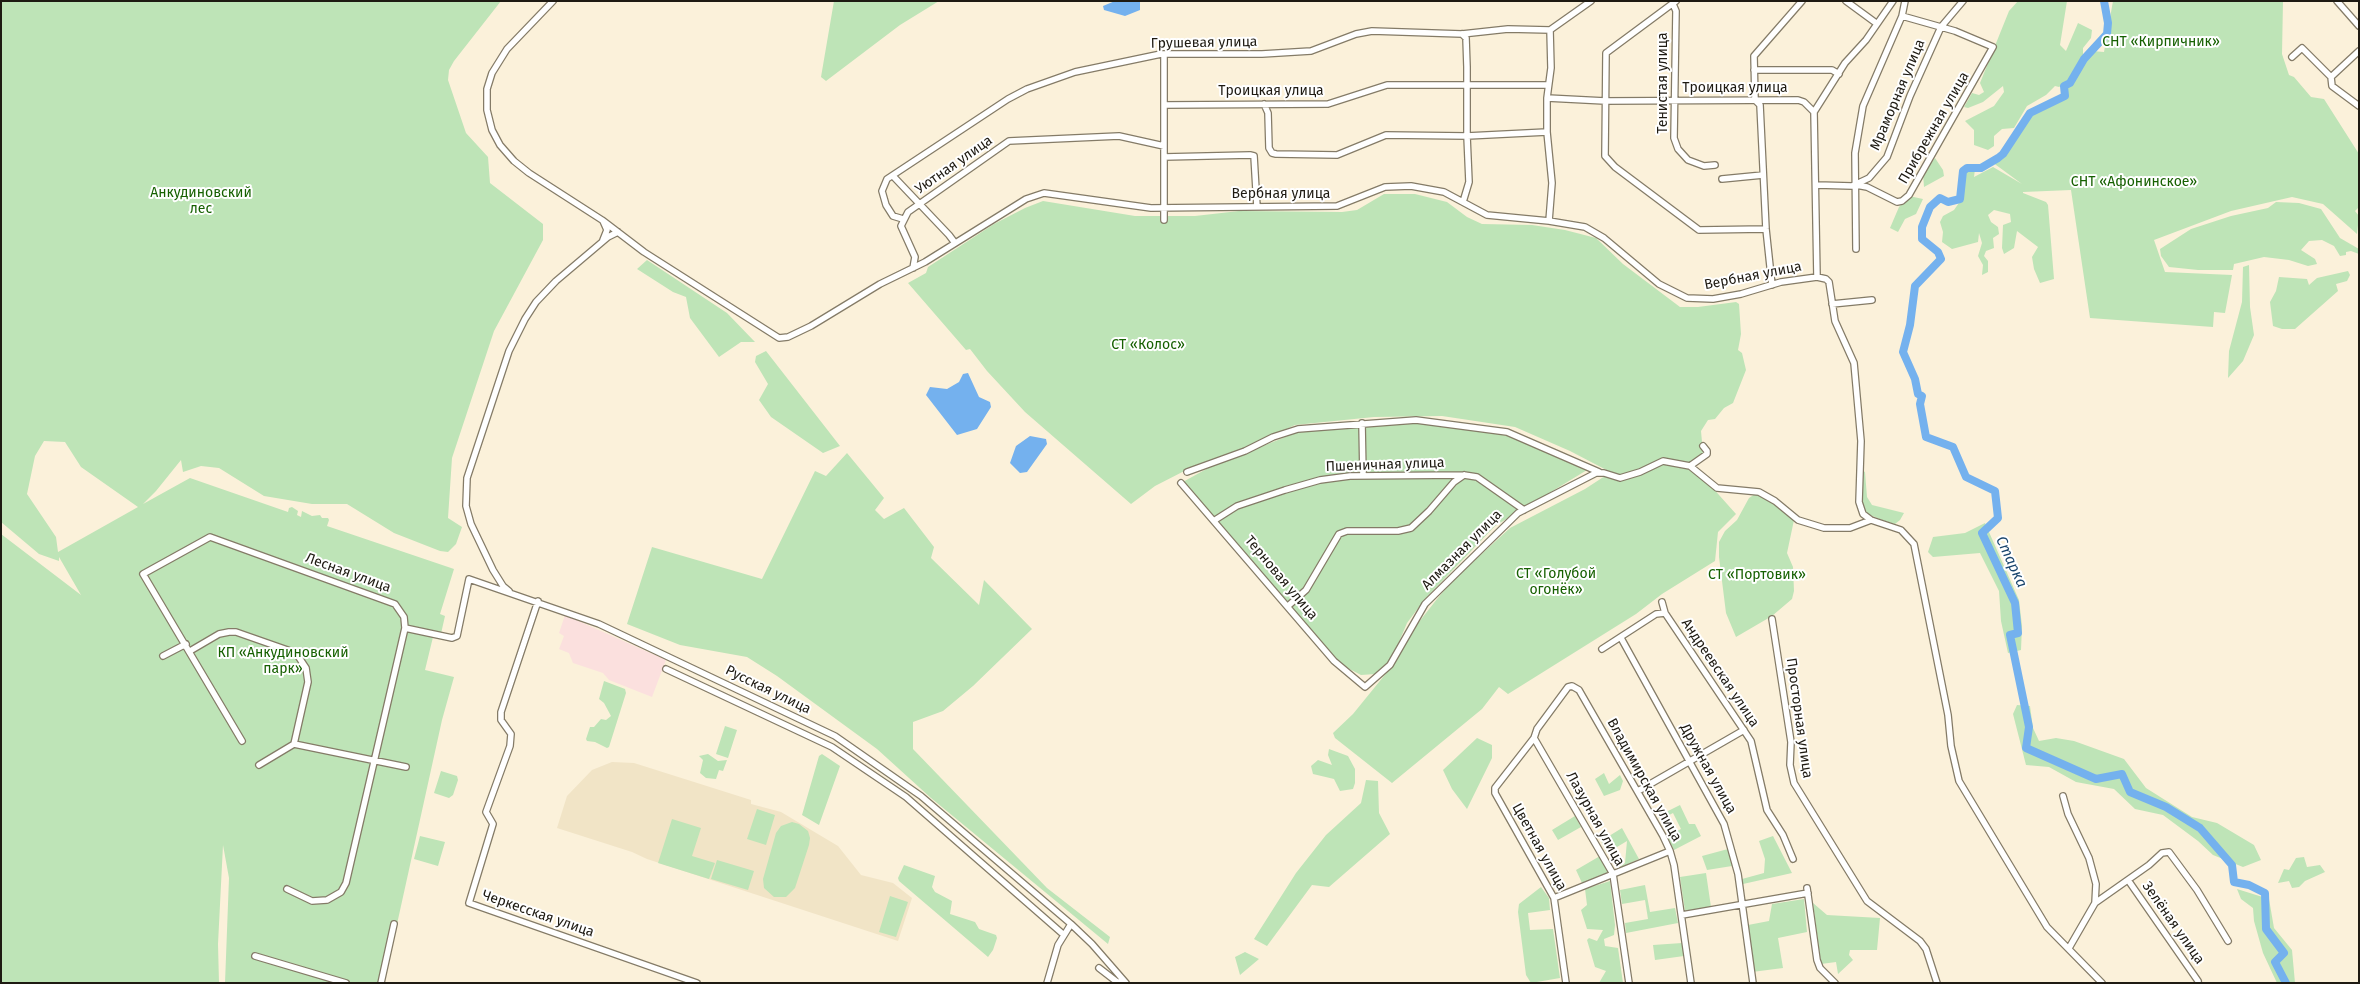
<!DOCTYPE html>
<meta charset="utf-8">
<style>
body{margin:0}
#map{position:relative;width:2360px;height:984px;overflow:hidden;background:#fbf1da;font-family:"Fira Sans",sans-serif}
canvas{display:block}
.frame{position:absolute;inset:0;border:2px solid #1e1a12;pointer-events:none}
</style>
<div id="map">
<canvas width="2360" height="984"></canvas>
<div class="frame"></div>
</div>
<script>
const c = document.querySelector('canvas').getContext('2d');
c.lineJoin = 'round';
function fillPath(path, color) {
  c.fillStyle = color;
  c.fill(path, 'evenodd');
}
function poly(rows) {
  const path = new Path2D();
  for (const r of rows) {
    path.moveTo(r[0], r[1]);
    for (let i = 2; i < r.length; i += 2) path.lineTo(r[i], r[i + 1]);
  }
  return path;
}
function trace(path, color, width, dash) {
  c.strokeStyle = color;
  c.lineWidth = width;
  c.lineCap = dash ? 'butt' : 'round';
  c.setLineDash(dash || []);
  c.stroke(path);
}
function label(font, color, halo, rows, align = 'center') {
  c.font = font + ' "Fira Sans",sans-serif';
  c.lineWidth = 4;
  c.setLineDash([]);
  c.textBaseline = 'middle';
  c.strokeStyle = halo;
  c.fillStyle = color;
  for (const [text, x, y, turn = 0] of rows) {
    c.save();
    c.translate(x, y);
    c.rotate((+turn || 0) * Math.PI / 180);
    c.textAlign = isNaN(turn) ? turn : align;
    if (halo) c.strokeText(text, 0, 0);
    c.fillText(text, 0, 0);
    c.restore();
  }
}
fillPath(poly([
 [565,615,666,660,652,697,609,680,603,673,573,663,569,653,559,649,564,636,559,633]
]), '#fbe0de');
fillPath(poly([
 [612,762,634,763,751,800,751,804,781,812,838,846,861,875,893,883,912,898,898,941,647,859,632,852,557,828,567,796,592,770]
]), '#f1e4c6');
fillPath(poly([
 [1,1,501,1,454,61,449,70,448,80,466,133,488,157,490,183,543,224,543,240,494,331,452,458,448,518,462,527,456,544,448,552,440,551,394,533,347,504,312,504,264,496,219,468,201,466,183,472,181,460,156,491,143,504,190,478,288,512,289,508,292,507,298,511,297,515,301,517,302,511,312,516,320,515,322,518,328,518,329,520,327,526,454,569,440,614,445,616,440,638,433,637,425,670,454,677,442,720,384,983,225,983,229,878,223,845,218,944,219,983,1,983,1,534,81,595,59,557,59,561,39,554,1,522],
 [44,441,65,442,81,467,138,507,58,552,56,537,27,494,35,456],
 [834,1,939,1,900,25,826,81,821,77],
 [2018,1,2067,1,2060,45,2066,51,2078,23,2092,30,2091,38,2083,48,2083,55,2073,71,2074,75,2068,81,2059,87,2055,86,2046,95,2027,106,2014,128,2002,129,1994,136,1994,146,1988,150,1974,145,1974,130,1965,121,1994,106,2004,92,2003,86,1983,102,1968,108,1964,107,1972,93,1979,95,1984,92,1980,83,2009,11],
 [2113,1,2283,1,2282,54,2289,75,2294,77,2311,97,2324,99,2359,154,2359,207,2355,211,2359,216,2357,234,2323,204,2292,197,2231,211,2154,240,2165,272,2232,275,2225,313,2214,312,2213,327,2090,318,2071,190,2023,192,2023,193,2046,202,2048,205,2054,279,2040,283,2034,269,2032,257,2038,247,2017,231,2014,248,2004,254,2002,248,2003,225,2011,222,2010,214,1994,210,1988,215,1991,222,1998,227,1999,234,1993,238,1994,248,1986,251,1984,256,1988,261,1988,272,1982,275,1983,265,1978,256,1982,243,1979,233,1978,242,1952,249,1942,242,1943,232,1940,222,1943,216,1954,210,1961,200,1965,183,1963,176,1967,169,1975,169,1974,177,1993,167,2022,184,1992,162,2004,155,2030,113,2065,96,2064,86,2070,83,2075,76,2076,71,2084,59,2092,51,2104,52],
 [1935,158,1943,170,1944,176,1924,187,1923,174],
 [1384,194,1415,194,1447,202,1467,217,1482,224,1532,225,1565,230,1596,238,1623,264,1680,307,1698,307,1736,302,1739,304,1741,334,1738,350,1742,353,1746,370,1733,403,1724,408,1715,419,1708,420,1701,431,1703,453,1689,463,1664,459,1637,472,1616,475,1570,451,1515,427,1442,416,1374,417,1295,425,1243,449,1196,465,1155,486,1131,504,1025,412,987,371,970,349,966,350,908,283,926,273,928,267,994,224,1025,208,1043,201,1135,216,1195,216,1239,211,1342,212,1357,210],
 [1909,196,1923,199,1916,214,1905,219,1898,232,1890,228,1899,207],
 [2276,202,2299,203,2321,209,2340,238,2359,249,2359,254,2351,251,2346,252,2346,255,2340,256,2334,246,2322,240,2309,241,2301,250,2315,259,2317,264,2308,266,2289,260,2264,257,2234,264,2233,270,2198,270,2169,267,2161,256,2160,249,2191,229,2231,216,2268,208],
 [647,260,727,313,755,342,741,342,719,357,690,318,686,297,673,292,637,269],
 [2249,265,2250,307,2254,335,2243,361,2228,378,2229,351,2242,302,2243,267],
 [2348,271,2350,275,2347,281,2336,284,2338,291,2295,329,2282,329,2273,326,2270,302,2276,291,2279,277,2307,279,2309,285,2317,278],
 [766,351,840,446,823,453,771,417,759,400,768,384,755,362,756,356],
 [1433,422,1518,438,1587,470,1495,526,1425,599,1407,623,1391,661,1376,674,1361,675,1334,661,1181,483,1210,467,1298,432,1361,424],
 [847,453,884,498,875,510,884,519,904,508,934,547,931,558,979,605,984,580,1032,629,973,686,943,711,913,722,913,749,1047,888,1110,937,1108,944,931,798,877,749,777,676,747,657,680,645,627,624,652,547,762,579,815,471,826,476],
 [1666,462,1689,467,1711,486,1736,514,1718,532,1715,561,1662,594,1636,614,1508,694,1499,687,1482,709,1392,783,1335,738,1333,733,1353,714,1392,666,1415,627,1437,599,1452,581,1510,528,1585,489,1605,476,1618,481],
 [1861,469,1865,472,1867,497,1872,505,1904,513,1900,520,1895,524,1882,520,1868,514,1862,506],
 [1755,494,1769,499,1794,520,1787,553,1793,567,1794,591,1792,599,1772,616,1736,637,1726,613,1719,557,1719,542,1725,531,1737,520,1749,498],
 [1985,523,2019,600,2022,626,2021,650,2008,653,2001,621,1999,591,1980,553,1933,557,1928,552,1933,537,1965,533],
 [604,681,625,689,626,693,609,747,607,748,595,742,587,741,586,739,590,727,594,727,601,719,606,720,611,716,604,703,599,699],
 [2017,705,2030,706,2033,728,2039,741,2056,738,2074,741,2124,759,2146,788,2192,817,2217,823,2254,845,2261,860,2243,867,2213,855,2198,841,2163,815,2135,809,2114,789,2076,782,2049,767,2026,765,2013,714],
 [725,726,737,730,728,758,716,754],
 [1477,738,1492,745,1492,758,1467,809,1452,789,1443,770],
 [1329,749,1348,756,1355,769,1355,783,1353,789,1340,791,1334,779,1313,774,1311,766,1318,760,1332,765,1328,755],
 [708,754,718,761,727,760,723,771,719,770,716,779,706,778,700,773,703,760,699,756],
 [822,754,840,766,819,825,802,815,819,756],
 [441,771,457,776,458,780,453,795,449,798,434,793],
 [1604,773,1609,784,1620,775,1623,781,1620,790,1604,796,1595,779],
 [1366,780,1378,781,1379,813,1390,834,1329,887,1312,885,1267,946,1254,939,1296,873,1326,835,1361,803],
 [1680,805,1689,824,1695,824,1701,836,1674,850,1667,836,1681,829,1673,813,1660,820,1658,816],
 [757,809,775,815,766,845,747,839],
 [1575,816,1581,827,1558,840,1552,830],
 [672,819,701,828,692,856,715,863,709,879,658,863],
 [792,822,799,824,808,831,810,838,809,845,795,888,786,897,774,897,764,888,763,879,776,833,781,826],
 [1622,828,1639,859,1617,869,1625,863,1627,841,1607,853,1601,841],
 [420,836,445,842,438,866,414,859],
 [1773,836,1792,873,1743,884,1742,879,1764,873,1765,859,1759,841],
 [1728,849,1732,866,1707,870,1702,856],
 [1600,856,1608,872,1582,883,1576,870],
 [2304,857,2307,867,2320,865,2325,872,2305,881,2299,887,2292,888,2289,881,2278,883,2284,869,2289,870,2296,858],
 [717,860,754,871,748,890,711,879],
 [904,865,935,876,932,887,935,892,952,901,950,914,975,922,979,929,996,935,997,938,993,950,988,957,899,881,898,878],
 [1706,873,1711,907,1685,911,1680,877],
 [1610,881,1615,925,1614,935,1604,939,1605,946,1618,948,1623,983,1599,983,1606,971,1595,967,1587,940,1589,938,1597,941,1603,930,1587,929,1581,910,1587,905,1585,889],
 [1645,885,1650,912,1675,908,1678,923,1626,933,1625,923,1648,919,1645,900,1622,904,1620,890],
 [1541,887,1549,898,1550,910,1528,913,1530,930,1553,929,1560,978,1531,983,1526,975,1518,912,1519,904],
 [2237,889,2269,899,2274,928,2292,950,2295,983,2277,983,2263,953,2254,921,2253,908,2241,899],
 [890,896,908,902,896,937,879,932],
 [1804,899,1807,932,1778,938,1783,968,1752,972,1748,925,1769,921,1772,904],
 [1813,903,1827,915,1880,918,1877,950,1850,950,1849,955,1853,960,1838,974,1836,962,1821,964],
 [1682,943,1684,956,1655,960,1653,945],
 [1245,952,1259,959,1240,975,1235,957]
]), '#bee4b7');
fillPath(poly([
 [1115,1,1140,1,1140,10,1125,16,1104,10,1103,6],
 [968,373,979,397,990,402,991,407,977,429,957,435,926,395,930,387,947,389,959,382,963,374],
 [1030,436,1046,439,1047,444,1027,472,1020,473,1010,463,1016,446]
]), '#74b1ee');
trace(poly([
 [2104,1,2108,23,2107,34,2084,59,2070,83,2064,86,2065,96,2030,113,2003,154,1998,158,1981,168,1967,168,1963,171,1960,199,1948,202,1940,198,1930,207,1922,227,1922,239,1938,252,1941,259,1915,286,1910,325,1903,352,1915,379,1918,394,1922,396,1920,404,1926,437,1953,447,1966,477,1995,491,1998,518,1982,533,2015,603,2018,633,2010,635,2029,727,2026,748,2096,779,2122,774,2130,792,2166,807,2200,828,2232,865,2234,882,2249,885,2265,893,2266,929,2284,953,2275,962,2286,983]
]), '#74b1ee', 8);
const minor = poly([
 [553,1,507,49,492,73,487,89,487,110,492,130,500,145,514,161,529,173,602,220,644,252,779,338,788,337,811,326,880,284,925,262,1026,199,1044,193,1151,208,1337,206,1385,187,1411,186,1444,192,1487,215,1549,221,1585,227,1604,238,1659,284,1687,298,1713,299,1741,294,1781,282,1817,277,1826,279,1829,282,1835,321,1854,363,1861,441,1859,502,1863,514,1871,520,1901,530,1914,544,1948,715,1951,746,1959,781,2047,927,2102,983],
 [1676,1,1606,53,1605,156,1615,167,1699,230,1766,229],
 [1846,1,1876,23],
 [2337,1,2359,26],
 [1673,4,1676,11,1674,138,1678,149,1688,160,1704,166,1715,165],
 [1164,54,1164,220],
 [2292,57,2302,48,2331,77,2332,86,2359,106],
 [1754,70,1832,70,1839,74],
 [2331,77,2359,51],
 [1547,98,1605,101,1798,100,1804,102,1814,112,1817,277],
 [1264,104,1268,113,1269,148,1272,153,1276,154,1337,155,1386,135,1467,136,1467,67,1466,38,1462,34],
 [1164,105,1328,104,1387,85,1548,85],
 [1814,112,1845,63,1866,40,1893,1],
 [1164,157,1250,155,1254,156,1257,207],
 [893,176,949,235,955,243],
 [1722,179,1763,175],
 [1817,185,1852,186,1869,178,1887,157,1910,96,1941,27,1963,1],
 [1856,185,1867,187,1897,202,1902,201,1909,195,1993,47,1955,31,1902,16],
 [1463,202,1469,182,1467,136,1547,132],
 [903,219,893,216,886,205,882,191,887,179,1008,99,1027,89,1075,72,1161,54,1262,54,1311,51,1356,34,1372,31,1462,34,1508,29,1550,30,1591,1],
 [603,221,607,230,603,240],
 [1549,221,1552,183,1547,132,1547,98,1551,68,1550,30],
 [1856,249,1855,153,1863,106,1902,16,1905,1],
 [913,268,915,257,901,226,908,212,1009,141,1119,136,1164,146],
 [1772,285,1766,229,1760,105,1755,100,1754,56,1802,1],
 [1832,304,1872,300],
 [1362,423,1363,476],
 [1703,446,1707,451,1707,454,1690,466,1717,488,1759,492,1775,501,1798,520,1824,528,1850,528,1871,520],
 [1187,472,1245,451,1273,437,1298,429,1416,420,1507,432,1599,472],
 [1181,483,1334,661,1365,687,1390,665,1425,604,1518,513,1596,473,1604,473,1620,478,1640,472,1663,461,1690,466],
 [1215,520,1237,506,1285,490,1320,480,1350,476,1464,475,1477,477,1524,510],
 [509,591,503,586,493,570,471,524,466,506,467,478,509,351,525,319,536,302,556,281,608,237,618,232],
 [538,601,501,712,501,720,511,734,510,746,486,812,493,824,469,903,697,983],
 [1662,602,1665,613,1751,741,1767,810,1783,835,1793,859],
 [1288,606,1306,590,1339,534,1347,531,1398,531,1411,528,1429,511,1454,482,1464,475],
 [1772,619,1791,742,1790,765,1794,783,1867,901,1920,941,1926,949,1937,983],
 [405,628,452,638,457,636,469,579,599,624,835,736,921,796,1071,924,1092,944,1126,983],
 [1621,638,1724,824,1738,874,1753,983],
 [1602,649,1656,614,1665,613],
 [190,651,219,634,229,632,236,632,296,653,306,668,308,682,294,744],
 [163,656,186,644],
 [666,669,832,747,906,797,1064,935],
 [1534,738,1495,788,1495,793,1554,898,1566,983],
 [242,741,143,574,210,537,395,604,404,617,405,628,346,883,341,892,327,900,312,901,287,889],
 [259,765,294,744,406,767],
 [1638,791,1744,730],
 [2063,796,2068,814,2089,858,2096,884,2095,903,2069,948],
 [2128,880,2198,981],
 [1807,888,1817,960,1820,968,1835,983],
 [1554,898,1670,851],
 [2095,903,2149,865,2162,853,2169,852,2197,890,2228,941],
 [1682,915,1808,893],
 [255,956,346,983],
 [1099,968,1117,982,1125,982],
 [381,983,394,924],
 [1047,983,1058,945,1071,924],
 [1629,983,1613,874,1534,738,1537,729,1568,687,1572,686,1579,690,1663,836,1670,851,1674,865,1691,983]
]);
trace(minor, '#847b67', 8);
trace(minor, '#fff', 5.5);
label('14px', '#166001', '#fff', [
 ["СНТ «Кирпичник»",2161,42],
 ["СНТ «Афонинское»",2134,182],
 ["Анкудиновский",201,193],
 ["лес",201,209],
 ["СТ «Колос»",1148,345],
 ["СТ «Голубой",1556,574],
 ["огонёк»",1556,590],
 ["СТ «Портовик»",1757,575],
 ["КП «Анкудиновский",283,653],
 ["парк»",283,669]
]);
label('14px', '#1e1a12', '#fff', [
 ["Грушевая улица",1204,43,-1],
 ["Тенистая улица",1663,83,-90],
 ["Троицкая улица",1735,88],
 ["Троицкая улица",1271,91],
 ["Мраморная улица",1898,95,-67],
 ["Прибрежная улица",1934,128,-60],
 ["Уютная улица",954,165,-35],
 ["Вербная улица",1281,194],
 ["Вербная улица",1753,276,-11],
 ["Пшеничная улица",1385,465,-2],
 ["Алмазная улица",1462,550,-45],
 ["Лесная улица",348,573,20],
 ["Терновая улица",1281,578,50],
 ["Андреевская улица",1720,673,56],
 ["Русская улица",768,690,26],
 ["Просторная улица",1799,718,82],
 ["Дружная улица",1708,769,61],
 ["Владимирская улица",1644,780,61],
 ["Лазурная улица",1595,819,61],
 ["Цветная улица",1539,847,61],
 ["Черкесская улица",538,914,19],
 ["Зелёная улица",2173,923,55]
]);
label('italic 15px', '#1a456d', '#fff', [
 ["Старка",2011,562,65]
]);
</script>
